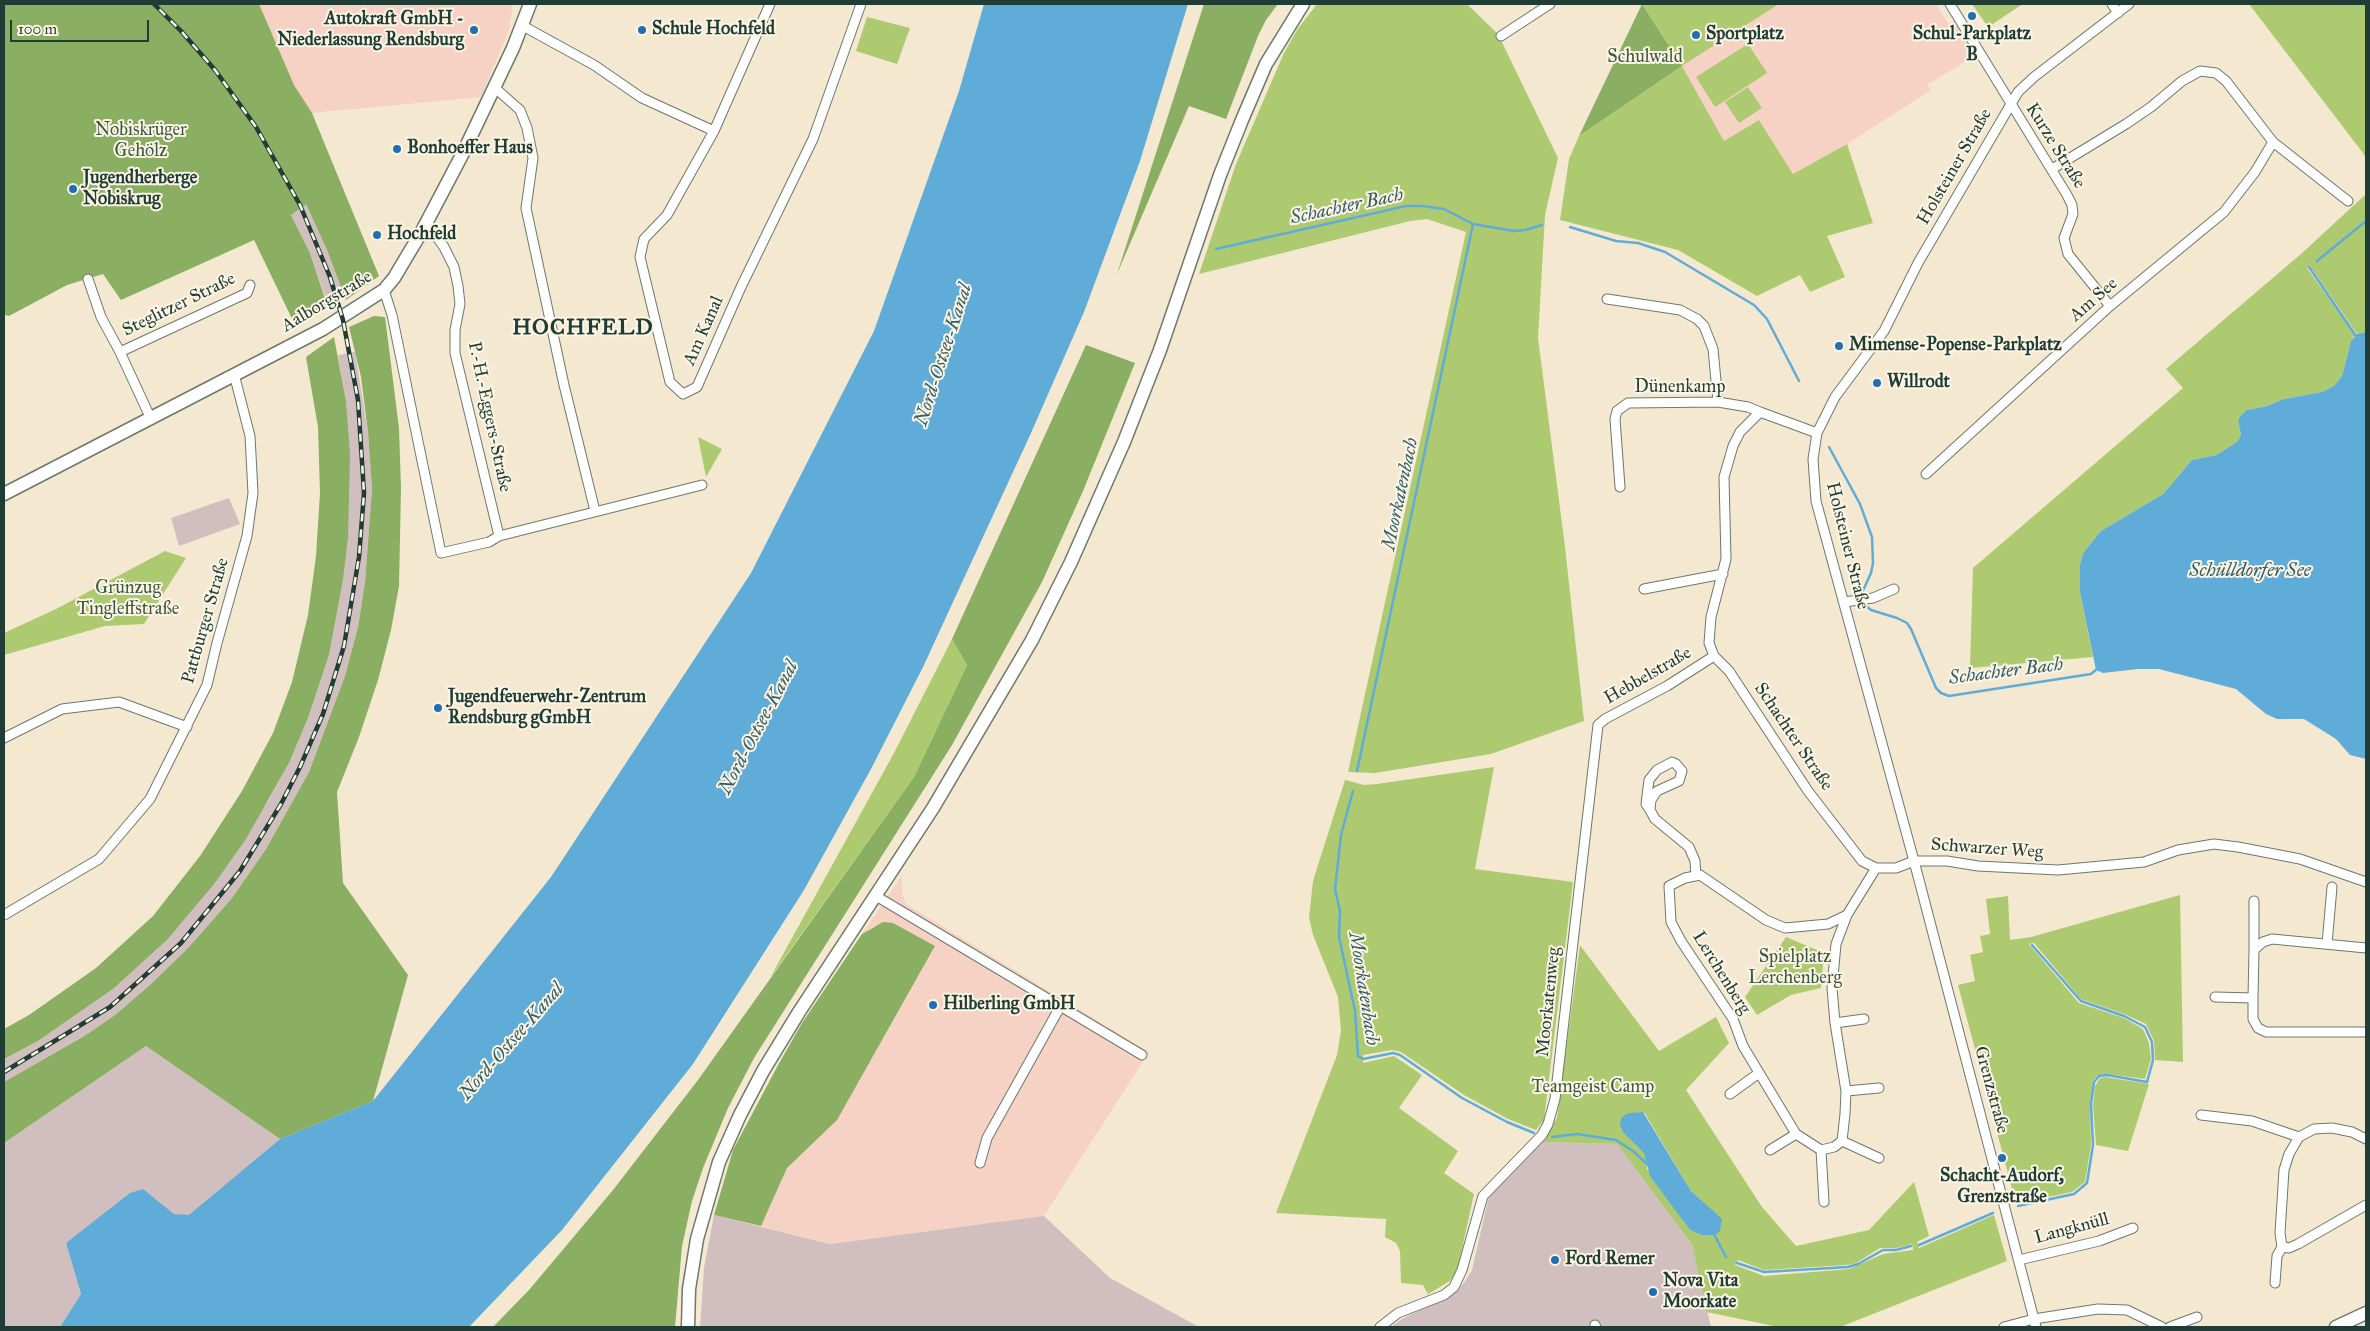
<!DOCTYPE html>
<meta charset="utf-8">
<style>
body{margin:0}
#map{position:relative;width:2370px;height:1331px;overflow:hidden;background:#f4e9d0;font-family:"IM FELL Great Primer",serif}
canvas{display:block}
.frame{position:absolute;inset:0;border:5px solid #1f3d34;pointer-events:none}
.scale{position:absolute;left:10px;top:20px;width:139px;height:22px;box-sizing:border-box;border:2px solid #1f3d34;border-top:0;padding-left:6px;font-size:15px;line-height:18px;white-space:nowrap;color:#1f3d34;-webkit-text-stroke:4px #fcf5e5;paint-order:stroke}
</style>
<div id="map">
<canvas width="2370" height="1331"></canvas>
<div class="frame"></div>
<div class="scale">100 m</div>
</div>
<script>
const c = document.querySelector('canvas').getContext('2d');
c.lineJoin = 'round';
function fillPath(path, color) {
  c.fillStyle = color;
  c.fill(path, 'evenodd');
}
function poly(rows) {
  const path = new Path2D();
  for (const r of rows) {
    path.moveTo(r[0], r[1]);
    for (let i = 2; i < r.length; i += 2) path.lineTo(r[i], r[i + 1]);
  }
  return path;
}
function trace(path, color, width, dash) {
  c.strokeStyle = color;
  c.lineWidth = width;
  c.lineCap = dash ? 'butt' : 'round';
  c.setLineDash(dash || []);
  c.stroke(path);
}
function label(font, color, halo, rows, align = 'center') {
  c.font = font + ' "IM FELL Great Primer",serif';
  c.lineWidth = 4;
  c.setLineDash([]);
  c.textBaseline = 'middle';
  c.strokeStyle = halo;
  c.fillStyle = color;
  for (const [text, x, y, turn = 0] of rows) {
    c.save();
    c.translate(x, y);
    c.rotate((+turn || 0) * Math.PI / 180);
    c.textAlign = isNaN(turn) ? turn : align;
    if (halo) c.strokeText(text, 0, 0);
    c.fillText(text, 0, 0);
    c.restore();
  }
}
fillPath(poly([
 [259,4,513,4,509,30,481,97,312,113,294,85],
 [1779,4,1936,4,1949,24,1955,20,1976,55,1927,85,1931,90,1847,144,1793,174,1759,120,1724,141,1682,66],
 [902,875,902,892,906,904,1149,1052,1044,1216,830,1244,761,1226,787,1168,837,1119,935,947,893,923,874,926,862,934]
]), '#f6d2c5');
fillPath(poly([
 [296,182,327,250,343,291,325,297,310,253,291,215],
 [355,352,368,432,372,489,365,582,358,627,345,676,309,772,266,849,232,898,189,947,150,985,115,1015,86,1035,4,1082,4,1059,38,1041,113,989,167,940,268,801,289,763,308,718,329,655,343,580,348,539,346,401,338,355],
 [229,498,240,524,179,546,171,518],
 [146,1046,280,1139,189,1216,174,1214,143,1190,66,1243,81,1294,60,1327,4,1327,4,1143],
 [1542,1142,1617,1144,1692,1245,1711,1327,1391,1327,1402,1319,1457,1291,1466,1280,1472,1270,1489,1196],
 [714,1215,830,1244,1044,1216,1110,1278,1199,1327,700,1327,704,1268]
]), '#d1bfbf');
fillPath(poly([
 [1317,4,1467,4,1498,34,1558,158,1545,215,1538,338,1565,547,1584,721,1491,754,1375,773,1348,772,1466,232,1427,219,1410,221,1199,274,1236,164,1284,53,1297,30],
 [1642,4,1779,4,1682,66,1724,141,1759,120,1793,174,1847,144,1873,223,1827,236,1845,277,1810,292,1800,275,1757,296,1678,250,1560,220,1569,159,1579,136,1682,66],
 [1972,4,2023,4,1988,27],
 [2249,4,2366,4,2366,159,2363,153],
 [867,17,910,28,897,64,856,51],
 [1748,44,1767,73,1715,107,1696,77],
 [1748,87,1762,108,1739,123,1725,102],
 [2366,194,2366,332,2357,334,2310,266,2307,268,2355,335,2351,341,2342,376,2334,386,2322,392,2284,399,2267,406,2247,410,2240,416,2238,421,2241,435,2237,442,2216,455,2192,460,2163,494,2101,531,2083,553,2080,565,2080,592,2093,657,1970,668,1973,568,2183,388,2166,369,2301,254],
 [698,437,722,449,706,477],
 [165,551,186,558,144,624,105,626,4,655,4,633,56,609],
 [952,639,967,665,914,777,770,978,894,753],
 [1494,767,1475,869,1573,882,1544,1120,1536,1130,1508,1119,1464,1095,1401,1052,1392,1050,1363,1055,1363,1063,1394,1056,1422,1075,1399,1108,1458,1151,1444,1173,1474,1194,1457,1272,1450,1281,1428,1294,1423,1285,1401,1283,1400,1251,1396,1243,1385,1237,1386,1219,1276,1213,1337,1055,1341,1031,1338,997,1313,935,1309,918,1313,881,1345,780,1364,785,1377,784],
 [2180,895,2183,1062,2155,1060,2154,1041,2146,1024,2124,1014,2081,999,2034,943,2029,944,2079,1003,2124,1018,2143,1029,2149,1043,2151,1059,2145,1079,2107,1074,2098,1075,2093,1080,2090,1103,2091,1145,2085,1182,2072,1192,2016,1204,1958,985,1975,981,1970,955,1983,952,1980,936,1990,934,1986,899,2008,896,2010,940,2031,937],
 [1786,937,1824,953,1821,988,1791,995,1757,1015,1745,997],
 [1580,945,1659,1051,1716,1017,1729,1043,1686,1090,1762,1207,1796,1246,1869,1230,1914,1182,1929,1236,1917,1242,1919,1248,1994,1215,2007,1261,1840,1327,1778,1327,1707,1312,1692,1245,1617,1144,1542,1142,1557,1118],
 [1644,1112,1691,1191,1701,1200,1690,1230,1647,1169],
 [1912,1244,1913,1250,1883,1254,1849,1269,1764,1276,1735,1265,1738,1260,1764,1270,1847,1265,1856,1263,1880,1248,1897,1248],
 [2105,1077,2149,1084,2128,1151,2096,1145,2093,1105,2095,1086,2100,1078]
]), '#adca70');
fillPath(poly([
 [4,4,259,4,294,85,312,113,379,276,346,300,327,250,306,204,291,215,310,253,328,308,295,325,254,240,121,300,103,274,67,285,9,316,4,315],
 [1204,4,1278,4,1266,20,1258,36,1226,119,1189,106,1117,274],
 [1642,4,1682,66,1579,136],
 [374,316,385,317,399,428,401,488,399,586,391,630,378,680,359,737,337,792,343,883,408,975,373,1101,280,1139,146,1046,4,1143,4,1082,86,1035,115,1015,150,985,189,947,232,898,266,849,309,772,345,676,358,627,365,582,372,489,368,432,361,377,349,327],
 [334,337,346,401,350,455,348,539,343,580,329,655,308,718,289,763,246,839,214,884,167,940,113,989,38,1041,4,1059,4,1029,29,1015,96,968,153,916,200,856,242,791,273,733,292,682,308,615,316,556,320,493,318,427,306,357],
 [1086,345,1135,363,1083,491,1042,582,952,745,754,1058,728,1108,703,1168,692,1201,682,1246,675,1327,493,1327,529,1290,613,1190,698,1080,914,777,967,665,952,639],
 [883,922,893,923,935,946,837,1120,787,1168,761,1226,714,1215,733,1150,777,1067,802,1023,862,934]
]), '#8aae62');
fillPath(poly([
 [984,4,1188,4,1140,161,1084,312,1031,433,923,667,871,769,804,890,693,1064,562,1230,469,1327,60,1327,81,1294,66,1243,130,1193,143,1189,174,1214,189,1215,280,1139,373,1101,551,877,751,573,874,331,959,91],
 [2366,332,2366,759,2350,755,2336,739,2304,719,2277,719,2266,714,2236,689,2159,669,2138,669,2103,673,2096,670,2080,592,2080,565,2083,553,2101,531,2163,494,2192,460,2216,455,2237,442,2241,435,2238,421,2240,416,2247,410,2267,406,2284,399,2322,392,2334,386,2342,376,2351,341,2357,334],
 [1643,1112,1691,1191,1722,1219,1720,1231,1715,1235,1702,1235,1690,1230,1650,1176,1644,1153,1623,1132,1620,1125,1621,1118,1628,1113]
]), '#5facd8');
trace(poly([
 [1570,227,1616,241,1638,243,1665,252,1754,305,1767,319,1799,381],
 [1216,249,1406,206,1422,206,1444,209,1473,224,1514,231,1525,230,1542,225],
 [2317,261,2366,221],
 [2309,267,2356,336],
 [1829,447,1860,504,1872,537,1873,563,1871,573,1861,595,1865,605,1871,610,1897,618,1907,623,1911,629,1936,688,1941,693,1949,696,2091,674,2097,669],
 [1357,771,1473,224],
 [1353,791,1341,835,1335,889,1340,911,1339,937,1355,1011,1358,1056,1363,1059,1393,1053,1400,1055,1462,1098,1507,1122,1534,1133],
 [1552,1137,1577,1134,1616,1140,1633,1151,1648,1165],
 [2018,1206,2074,1194,2087,1183,2093,1145,2091,1104,2094,1082,2099,1076,2107,1075,2147,1082,2153,1060,2152,1042,2145,1027,2124,1016,2081,1001,2032,945],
 [1714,1234,1726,1257],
 [1919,1245,1993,1213],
 [1737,1263,1764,1272,1848,1267,1858,1264,1883,1250,1896,1250,1911,1246]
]), '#5facd8', 2.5);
const street = poly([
 [770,4,714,131,667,215,644,239,640,257,670,382,683,394,697,387,741,287,813,139,861,4],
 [1950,4,2067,195,2072,205,2073,214,2064,238,2068,254,2110,306],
 [2112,4,2118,13],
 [523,26,594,65,642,98,714,131],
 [1501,36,1550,4],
 [494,87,520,110,527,128,533,158,526,208,564,385,595,511],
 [2273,142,2348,201],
 [426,222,444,247,454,267,458,286,460,304,455,330,455,353,499,536],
 [88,279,101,317,120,352],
 [384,290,392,315,441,553,489,542,499,536,702,485],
 [1607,299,1680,310,1697,319,1704,326,1713,349,1718,402],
 [151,419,120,352,247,293,250,285],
 [1817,433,1760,412,1740,432,1733,446,1724,477,1726,559,1711,617,1709,643,1714,656,1729,671,1808,791,1862,861,1876,868,1896,868,1914,861,1947,861,1978,866,2058,870,2144,862,2178,850,2214,844,2238,847,2300,859,2366,882],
 [1926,474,2110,306,2224,212,2255,172,2273,142,2226,81,2216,73,2200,71,2182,81,2151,107,2126,124,2052,169],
 [1620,487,1615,419,1617,411,1628,403,1718,402,1748,407,1760,412],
 [1644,589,1723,574],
 [1844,602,1873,598,1894,589],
 [4,738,62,709,119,702,187,727],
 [1650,810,1646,804,1649,780,1657,770,1672,762,1676,764,1682,771,1679,781,1657,791,1651,800,1650,810,1655,819,1689,847,1695,861,1696,875],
 [876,896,1142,1055],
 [2254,901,2254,950],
 [4,915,99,859,150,799,207,685,217,643,247,536,253,493,250,436,234,374],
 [1847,915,1828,924,1785,928,1766,920,1700,875,1685,878,1669,886,1671,922,1681,941,1733,1019,1743,1046,1796,1134,1821,1150,1834,1147,1842,1141,1845,1114,1846,1091,1835,1023,1832,988,1836,944,1847,915,1876,868],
 [2327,944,2332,887],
 [2366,948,2272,939,2263,942,2254,950,2253,998,2253,1019,2258,1028,2266,1032,2366,1032],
 [2215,997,2253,998],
 [1835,1023,1864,1019],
 [1846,1091,1879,1088],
 [1730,1094,1759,1073],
 [2201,1115,2252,1121,2299,1137],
 [2366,1139,2352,1132,2332,1128,2314,1129,2299,1137,2289,1154,2284,1170,2280,1233,2282,1247,2289,1248,2298,1244,2366,1205],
 [1842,1141,1879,1158],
 [1770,1150,1796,1134],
 [1821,1150,1824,1202],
 [980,1163,987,1138,1060,1007],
 [2019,1260,2099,1241,2133,1228],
 [2275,1283,2277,1256,2282,1247],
 [1595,1325,1596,1327],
 [1380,1327,1398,1313,1444,1295,1454,1287,1462,1270,1483,1196,1542,1135,1548,1124,1555,1099,1598,725,1605,719,1667,686,1714,656],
 [2004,1327,2034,1319,2098,1309,2127,1310,2162,1327],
 [2036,1327,1914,861,1816,501,1813,459,1817,433,1835,397,1884,331,1918,263,2018,92,2034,77,2129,4],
 [2170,1327,2197,1317]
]);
const secondary = poly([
 [4,494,323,329,384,290,394,278,422,231,463,153,513,48,530,4],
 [688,1327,689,1289,697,1239,719,1162,740,1115,763,1071,799,1012,933,808,1032,640,1071,562,1124,442,1160,350,1220,175,1242,120,1266,64,1303,4],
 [2336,1327,2366,1313]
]);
trace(street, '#6a796b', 11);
trace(secondary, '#6a796b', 15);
trace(street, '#fff', 9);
trace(secondary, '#fff', 12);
const rail = poly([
 [4,1072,110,1007,181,943,240,871,281,804,300,767,323,714,344,646,359,557,364,493,358,400,343,320,330,277,300,205,256,127,215,70,181,31,154,4]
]);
trace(rail, '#1f3d34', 4.5);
trace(rail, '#fcf5e5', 2.5, [8]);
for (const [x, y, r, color] of [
 [1972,16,5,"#1f6fb2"],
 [474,30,5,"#1f6fb2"],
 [642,30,5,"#1f6fb2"],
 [1696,35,5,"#1f6fb2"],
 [397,149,5,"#1f6fb2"],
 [73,189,5,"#1f6fb2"],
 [377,235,5,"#1f6fb2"],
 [1839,346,5,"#1f6fb2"],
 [1877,383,5,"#1f6fb2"],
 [438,708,5,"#1f6fb2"],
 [933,1005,5,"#1f6fb2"],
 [2002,1158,5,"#1f6fb2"],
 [1555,1260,5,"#1f6fb2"],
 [1653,1292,5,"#1f6fb2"]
]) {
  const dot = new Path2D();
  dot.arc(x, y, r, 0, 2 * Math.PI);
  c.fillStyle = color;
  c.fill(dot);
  trace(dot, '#fcf5e5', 2);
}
label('bold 18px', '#1f3d34', '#fcf5e5', [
 ["Autokraft GmbH -",464,20,"right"],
 ["Niederlassung Rendsburg",464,41,"right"],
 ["Schule Hochfeld",652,30],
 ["Sportplatz",1706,35],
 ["Schul-Parkplatz",1972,35,"center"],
 ["B",1972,56,"center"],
 ["Bonhoeffer Haus",407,149],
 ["Jugendherberge",83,179],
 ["Nobiskrug",83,200],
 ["Hochfeld",387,235],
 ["Mimense-Popense-Parkplatz",1849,346],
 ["Willrodt",1887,383],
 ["Jugendfeuerwehr-Zentrum",448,698],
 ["Rendsburg gGmbH",448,719],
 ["Hilberling GmbH",943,1005],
 ["Schacht-Audorf,",2002,1177,"center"],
 ["Grenzstraße",2002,1198,"center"],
 ["Ford Remer",1565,1260],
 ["Nova Vita",1663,1282],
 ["Moorkate",1663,1303]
], 'left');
label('18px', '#3b5940', '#fcf5e5', [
 ["Schulwald",1645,58],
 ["Nobiskrüger",141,131],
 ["Gehölz",141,152],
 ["Grünzug",128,589],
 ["Tingleffstraße",128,610],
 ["Spielplatz",1795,958],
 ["Lerchenberg",1795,979],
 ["Teamgeist Camp",1593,1088]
]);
label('18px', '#1f3d34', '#fcf5e5', [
 ["Kurze Straße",2055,146,58],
 ["Holsteiner Straße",1955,167,-60],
 ["Am See",2094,300,-41],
 ["Aalborgstraße",327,302,-31],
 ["Steglitzer Straße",179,305,-26],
 ["Am Kanal",704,331,-66],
 ["Dünenkamp",1680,388],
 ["P.-H.-Eggers-Straße",489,417,78],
 ["Holsteiner Straße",1847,546,76],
 ["Pattburger Straße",206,621,-74],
 ["Hebbelstraße",1648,676,-30],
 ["Schachter Straße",1793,737,56],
 ["Schwarzer Weg",1987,849,4],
 ["Lerchenberg",1721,973,58],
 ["Moorkatenweg",1549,1002,-84],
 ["Grenzstraße",1991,1090,75],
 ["Langknüll",2072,1229,-15]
]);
label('italic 19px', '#325e65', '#fcf5e5', [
 ["Schachter Bach",1347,207,-12],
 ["Nord-Ostsee-Kanal",944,355,-72],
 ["Moorkatenbach",1401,494,-78],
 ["Schülldorfer See",2250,571],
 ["Schachter Bach",2006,672,-7],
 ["Nord-Ostsee-Kanal",759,728,-62],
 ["Moorkatenbach",1363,989,81],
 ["Nord-Ostsee-Kanal",512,1042,-49]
]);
c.letterSpacing = '1px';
label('bold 22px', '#1f3d34', '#fcf5e5', [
 ["HOCHFELD",583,329]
]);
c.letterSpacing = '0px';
</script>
